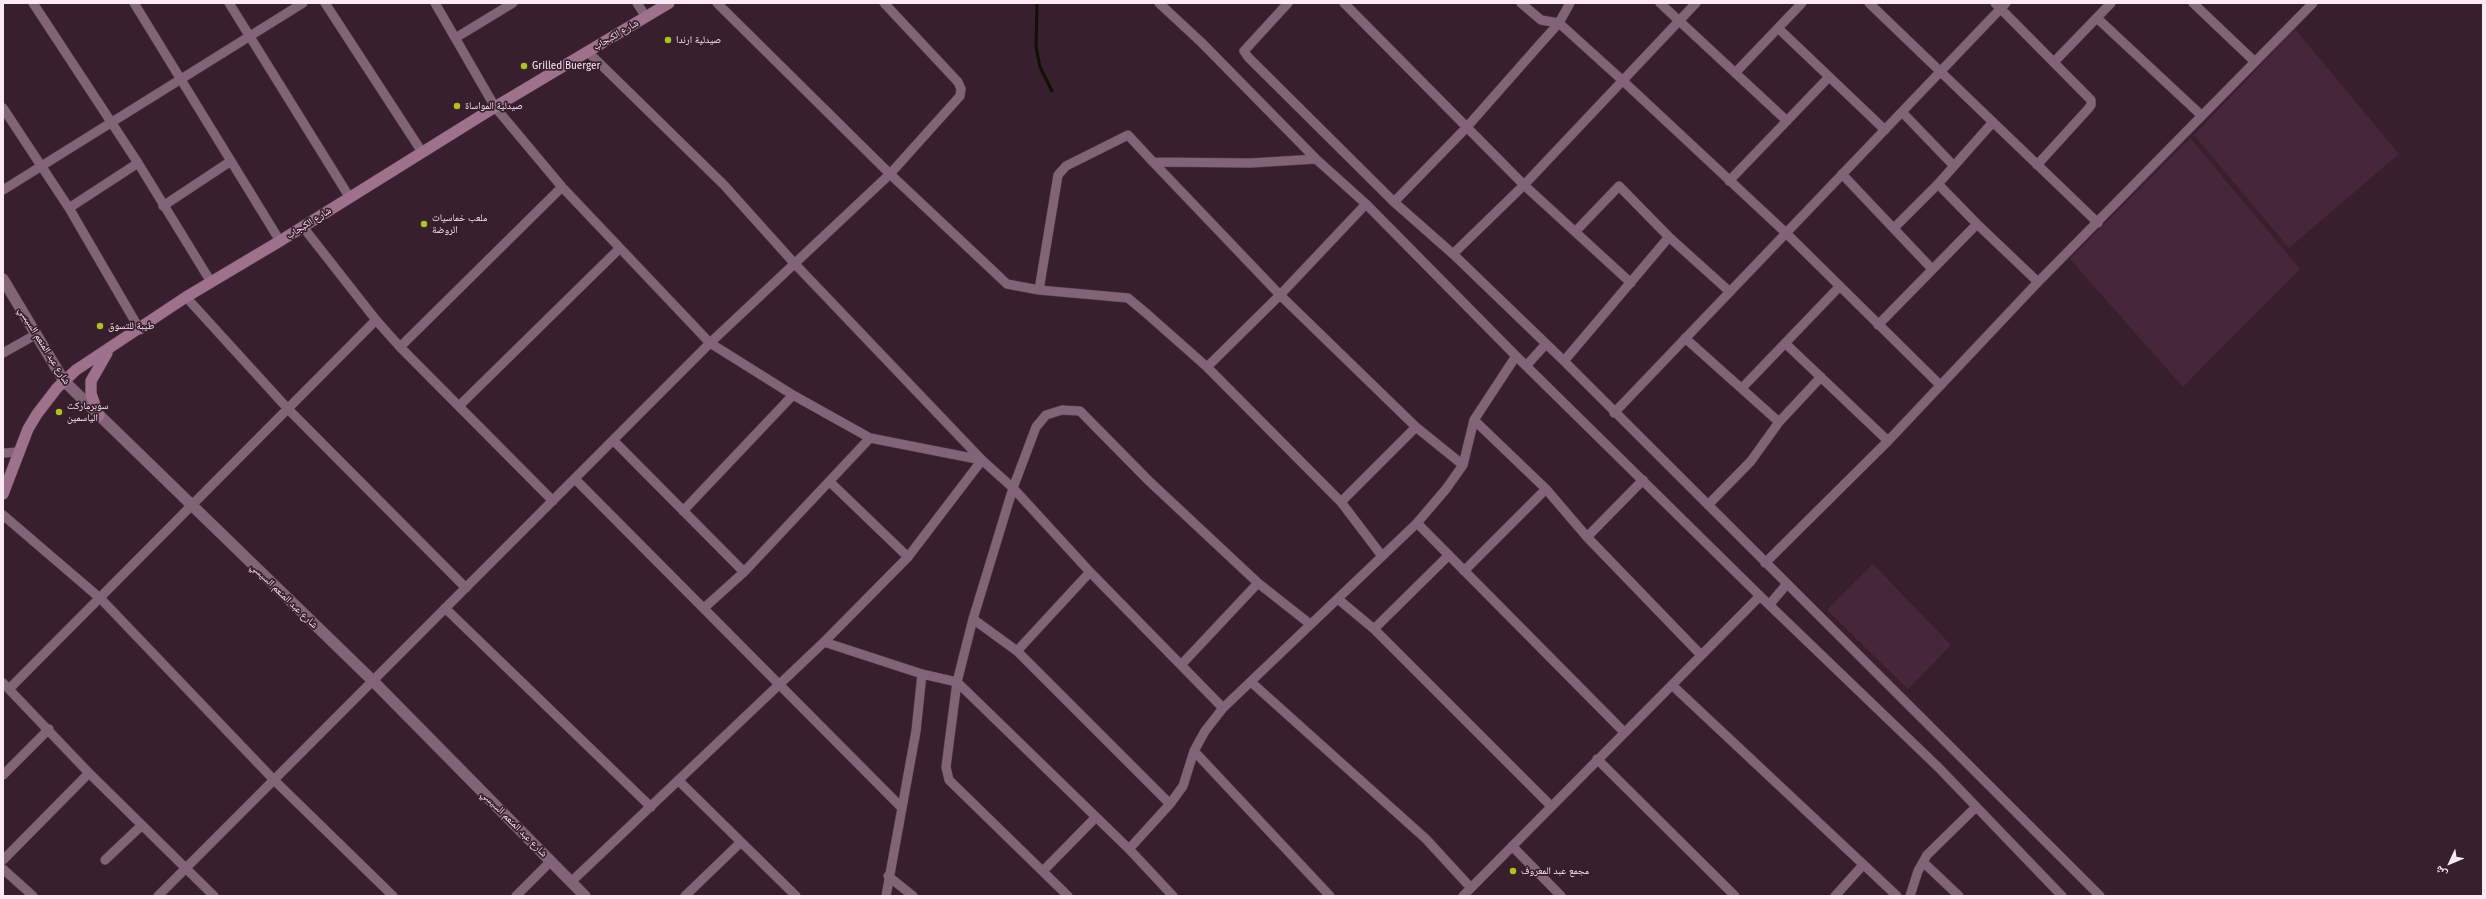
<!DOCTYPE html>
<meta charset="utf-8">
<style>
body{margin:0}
#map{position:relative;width:2486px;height:899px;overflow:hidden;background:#381f2e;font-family:"Fira Sans","Noto Naskh Arabic",sans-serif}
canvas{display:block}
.frame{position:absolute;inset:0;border:4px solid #fbeaf3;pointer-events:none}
.north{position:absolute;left:2430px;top:843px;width:40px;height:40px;-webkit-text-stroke:3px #381f2e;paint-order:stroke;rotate:226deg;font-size:11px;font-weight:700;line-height:16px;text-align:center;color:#fbeaf3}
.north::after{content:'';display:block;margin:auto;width:14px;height:18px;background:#fbeaf3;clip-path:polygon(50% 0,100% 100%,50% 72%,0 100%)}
</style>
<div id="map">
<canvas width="2486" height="899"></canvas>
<div class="frame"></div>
<div class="north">ش</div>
</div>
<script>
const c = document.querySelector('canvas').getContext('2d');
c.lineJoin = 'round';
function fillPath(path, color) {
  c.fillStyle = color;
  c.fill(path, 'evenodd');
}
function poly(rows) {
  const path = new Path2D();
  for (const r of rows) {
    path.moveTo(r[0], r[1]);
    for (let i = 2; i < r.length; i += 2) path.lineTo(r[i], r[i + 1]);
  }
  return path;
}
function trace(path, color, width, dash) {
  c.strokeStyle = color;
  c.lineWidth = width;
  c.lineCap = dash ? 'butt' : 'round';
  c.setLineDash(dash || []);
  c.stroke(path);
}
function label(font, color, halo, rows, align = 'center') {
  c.font = font + ' "Fira Sans","Noto Naskh Arabic",sans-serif';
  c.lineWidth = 3.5;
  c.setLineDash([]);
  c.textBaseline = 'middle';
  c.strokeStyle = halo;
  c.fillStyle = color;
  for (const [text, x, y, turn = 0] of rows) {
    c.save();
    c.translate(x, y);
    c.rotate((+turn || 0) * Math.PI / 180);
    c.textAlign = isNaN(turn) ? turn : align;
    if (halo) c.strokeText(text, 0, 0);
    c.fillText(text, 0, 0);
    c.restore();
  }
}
fillPath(poly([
 [2295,29,2399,154,2289,248,2194,135],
 [2190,138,2300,269,2183,387,2070,259],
 [1873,564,1951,645,1908,689,1827,610]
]), '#46273a');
trace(poly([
 [1037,3,1036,47,1040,67,1052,91]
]), '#0e1300', 3);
const minor = poly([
 [33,3,138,163,211,282],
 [134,3,280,241],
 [229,3,350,198],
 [325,3,422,152],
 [435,3,495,107,562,187,710,343,793,395,870,438,982,460,1013,488,1036,427,1046,415,1062,410,1080,411,1149,481,1258,583,1310,624],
 [637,3,646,17],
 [717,3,890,174,1007,284,1039,290,1128,298,1146,313,1207,367,1341,502,1382,556],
 [1159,3,1202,43,1316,159,1366,204,1516,356,1760,596,1939,768,2062,896],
 [1288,3,1244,51,1248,57,1394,202,1453,254,1564,361,2100,896],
 [1344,3,1524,185,1631,283],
 [1521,3,1541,20,1559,23,1622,80,1786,233,1940,385],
 [1660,3,1787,121],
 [1869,3,2098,223],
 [1995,3,2091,100,2091,105,2088,109,2037,165],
 [2193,3,2254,61],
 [2097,18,2201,115],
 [1778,28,1885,130],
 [457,37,513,3],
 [588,52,724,185,794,263,982,460,908,557,824,642],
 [2054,62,2111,3],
 [1735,73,1802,3],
 [3,108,69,208,140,330],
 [1902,112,1954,166],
 [1153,162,1280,295,1416,427,1463,465],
 [1842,174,1932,269],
 [1729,181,1829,77],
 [3,190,303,3],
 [1394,202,1466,128,1541,43,1559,23,1570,3],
 [163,206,231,161],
 [69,208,138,163],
 [1977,224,2038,282],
 [303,227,376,320,400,347,553,501],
 [1894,228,1938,184,1993,122],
 [1575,232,1619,186,1669,237,1730,292],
 [1453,254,1524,185,1696,3],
 [1039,290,1058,175,1066,166,1128,135,1153,162,1251,163,1316,159],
 [186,297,288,409,466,588],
 [1878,325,1977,224,1938,184],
 [1685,338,1779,422],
 [1786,344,1888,441],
 [400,347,562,187],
 [3,353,35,335],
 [1564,361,1669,237],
 [1526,366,1545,345],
 [1207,367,1280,295,1366,204],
 [1742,388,1840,286],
 [459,406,619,249],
 [1614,413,2006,3],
 [1474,420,1546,489,1587,537,1701,655],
 [613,440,744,572],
 [3,453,20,452],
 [575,479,902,808],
 [830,482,908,557],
 [1013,488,973,619,957,682,946,767,949,780,1068,896],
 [1013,488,1090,572,1223,708],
 [1341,502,1416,427],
 [1708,505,1751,461,1779,422,1821,377],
 [683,511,793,395],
 [3,515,101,599,274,780,393,896],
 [1417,523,1624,732],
 [1587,537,1643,480],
 [1765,563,1888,441,2038,282,2313,3],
 [1464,571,1546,489],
 [1338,599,1374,629,1551,806],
 [1770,604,1786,585],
 [445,608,651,807],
 [704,608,744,572,870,438],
 [973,619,1017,651,1170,804],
 [1374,629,1449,555],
 [1017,651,1090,572],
 [1181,665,1258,583],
 [1251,682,1426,839,1471,888],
 [3,683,89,773,214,896],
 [1672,685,1897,896],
 [9,689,376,320],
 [1194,751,1330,896],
 [1597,759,1735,896],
 [3,775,49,729],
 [679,781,796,896],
 [1512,846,1561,896],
 [1129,849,1170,804,1183,786,1194,751,1205,731,1223,708,1417,523,1446,489,1463,465,1474,420,1516,356],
 [3,860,89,773],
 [105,860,142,825],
 [1923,862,1959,896],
 [3,869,33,896],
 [1043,871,1095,818],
 [888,876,913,896],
 [571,882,824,642,922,674,957,682,1129,849,1173,896],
 [158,896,710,343,890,174,960,96,961,89,958,82,884,3],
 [516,896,551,861],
 [685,896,741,842],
 [886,896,916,731,922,674],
 [1463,896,1760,596],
 [1835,896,1863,865],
 [1910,896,1918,871,1927,855,1976,807]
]);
const tertiary = poly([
 [3,279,64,381,373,681,585,896]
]);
const secondary = poly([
 [99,416,91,394,91,381,107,353],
 [3,494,28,429,37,414,57,388,76,370,186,297,280,241,495,107,669,3]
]);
trace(minor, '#533e4b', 10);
trace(tertiary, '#533e4b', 12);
trace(secondary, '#533e4b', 12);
trace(minor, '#816475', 9);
trace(tertiary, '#816475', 11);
trace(secondary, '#9e728c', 11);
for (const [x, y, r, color] of [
 [668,40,4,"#abc614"],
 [524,66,4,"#abc614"],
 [457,106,4,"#abc614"],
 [424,224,4,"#abc614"],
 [100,326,4,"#abc614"],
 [59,412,4,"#abc614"],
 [1513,871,4,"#abc614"]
]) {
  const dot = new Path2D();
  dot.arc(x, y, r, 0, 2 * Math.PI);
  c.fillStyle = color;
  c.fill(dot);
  trace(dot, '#381f2e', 1.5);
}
label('10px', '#fbeaf3', '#381f2e', [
 ["شارع الكبجاب",616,35,-30],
 ["شارع الكبجاب",309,223,-32],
 ["شارع عبد المنعم السيسي",44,346,58],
 ["شارع عبد المنعم السيسي",284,596,44],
 ["شارع عبد المنعم السيسي",514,824,45]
]);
label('10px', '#fbeaf3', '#381f2e', [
 ["صيدلية ارندا",676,40],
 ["Grilled Buerger",532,66],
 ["صيدلية المواساة",465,106],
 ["ملعب خماسيات",432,218],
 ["الروضة",432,230],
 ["طيبة للتسوق",108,326],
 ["سوبرماركت",67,406],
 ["الياسمين",67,418],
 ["مجمع عبد المعروف",1521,871]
], 'left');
</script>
